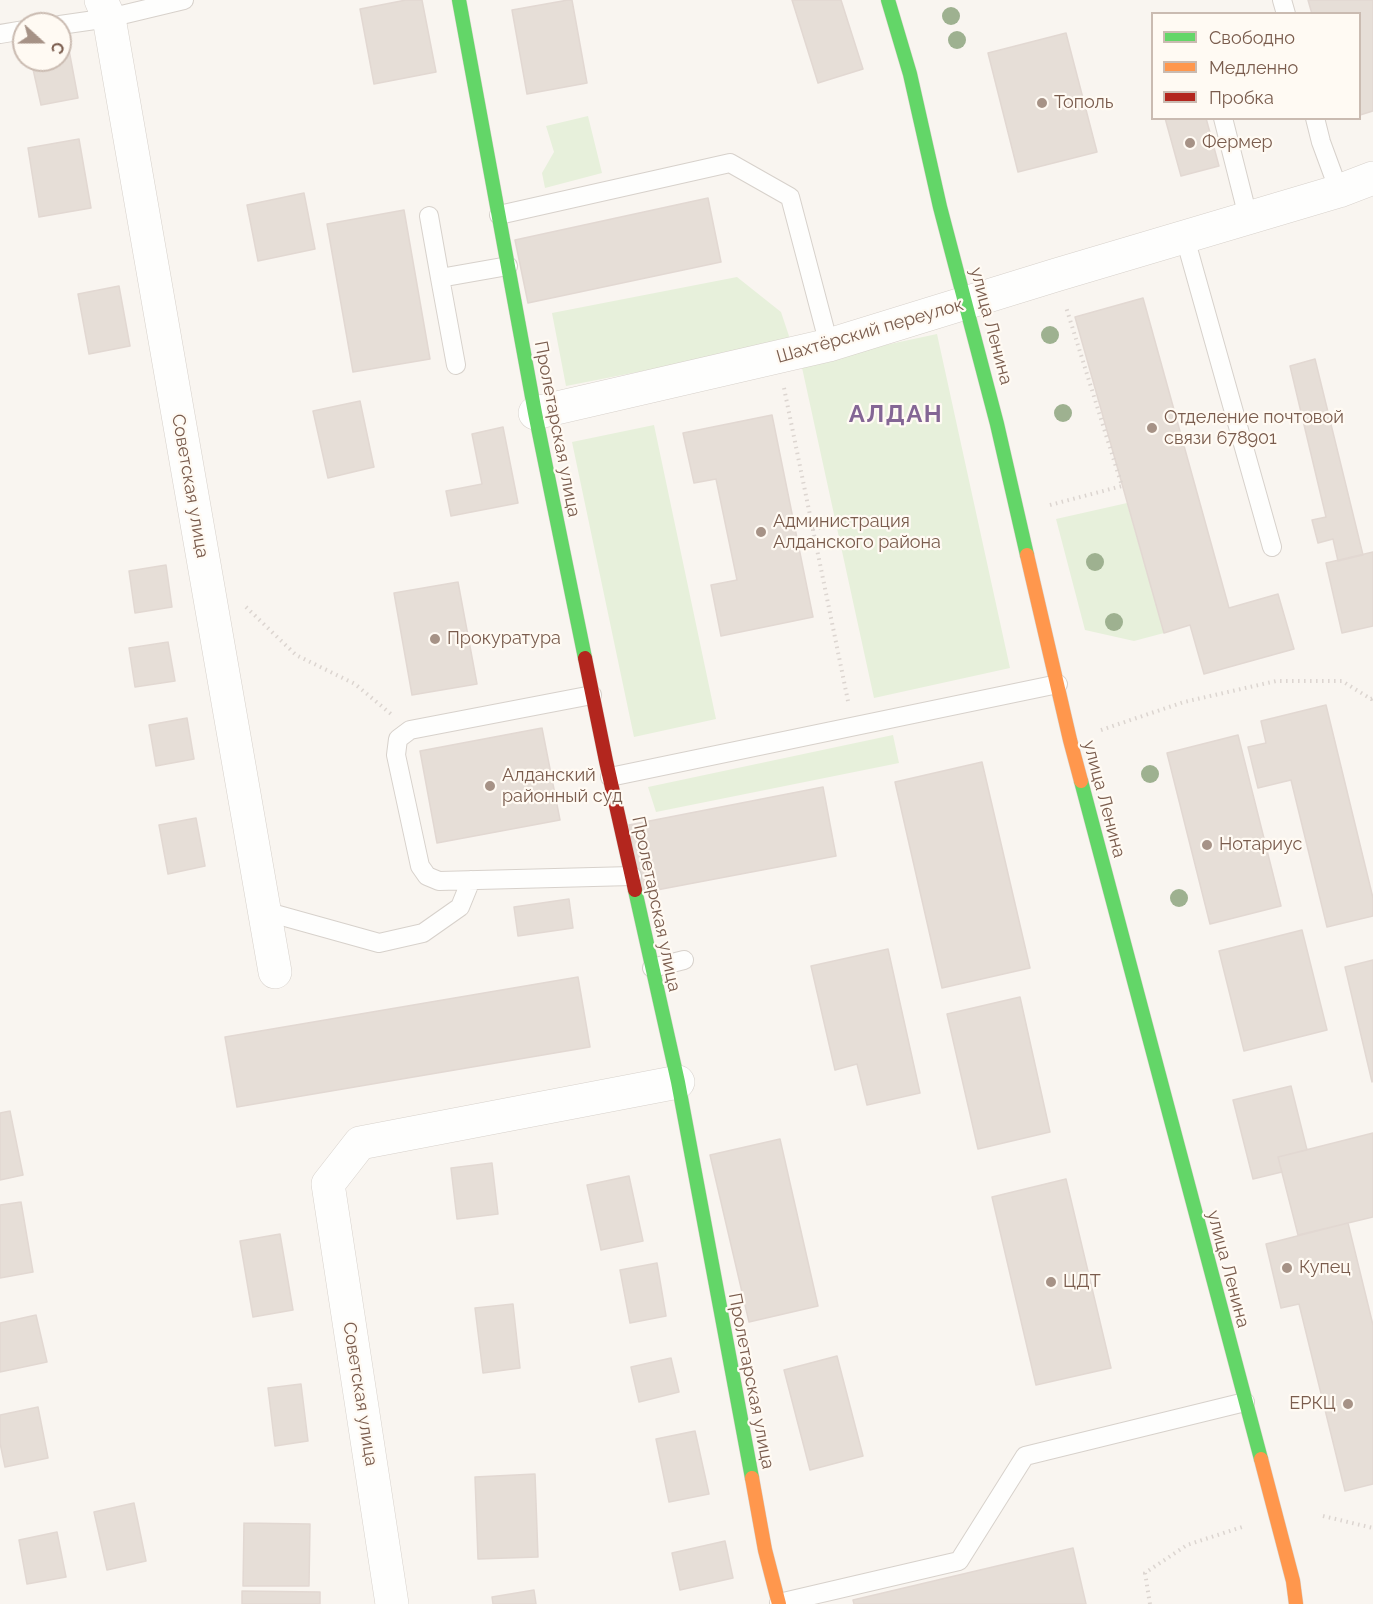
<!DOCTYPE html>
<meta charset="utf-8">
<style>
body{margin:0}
#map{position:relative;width:1373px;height:1604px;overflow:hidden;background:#f9f5f0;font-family:Raleway,sans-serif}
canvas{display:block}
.legend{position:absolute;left:1151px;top:12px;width:210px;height:108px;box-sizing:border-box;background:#fffaf3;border:2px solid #cabbb1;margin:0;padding:8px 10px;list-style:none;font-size:18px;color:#7a5c4d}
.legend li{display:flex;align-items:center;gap:12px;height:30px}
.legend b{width:30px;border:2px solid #cabbb1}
.north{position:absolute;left:12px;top:12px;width:60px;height:60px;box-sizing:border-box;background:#fffaf3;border:2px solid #cabbb1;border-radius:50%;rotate:111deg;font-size:16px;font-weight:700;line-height:24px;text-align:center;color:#7a5c4d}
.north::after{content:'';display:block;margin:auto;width:21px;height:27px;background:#a69286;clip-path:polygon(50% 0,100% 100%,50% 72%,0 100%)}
</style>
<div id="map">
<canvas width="1373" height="1604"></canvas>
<ul class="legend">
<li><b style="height:8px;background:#63d668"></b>Свободно</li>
<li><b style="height:8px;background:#ff974d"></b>Медленно</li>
<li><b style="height:8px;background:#b3261e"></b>Пробка</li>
</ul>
<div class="north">С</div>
</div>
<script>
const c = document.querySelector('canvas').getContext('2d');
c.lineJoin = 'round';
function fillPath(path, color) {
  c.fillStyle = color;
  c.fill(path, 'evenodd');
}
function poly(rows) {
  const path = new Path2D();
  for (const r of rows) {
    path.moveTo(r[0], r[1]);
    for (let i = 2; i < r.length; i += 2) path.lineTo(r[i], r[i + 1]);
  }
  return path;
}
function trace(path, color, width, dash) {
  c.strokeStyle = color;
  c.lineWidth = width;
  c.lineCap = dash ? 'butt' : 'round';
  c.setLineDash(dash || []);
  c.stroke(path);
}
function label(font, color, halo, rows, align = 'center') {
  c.font = font + ' Raleway,sans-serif';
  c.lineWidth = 4.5;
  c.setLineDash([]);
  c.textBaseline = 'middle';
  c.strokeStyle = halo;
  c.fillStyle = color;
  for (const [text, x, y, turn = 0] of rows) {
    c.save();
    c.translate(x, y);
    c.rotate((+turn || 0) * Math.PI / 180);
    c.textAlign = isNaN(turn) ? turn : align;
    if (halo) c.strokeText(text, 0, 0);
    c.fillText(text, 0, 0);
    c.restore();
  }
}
fillPath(poly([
 [588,116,602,173,545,188,542,173,554,152,546,126],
 [737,277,781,312,791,342,566,386,552,313],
 [937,334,1010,668,874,698,801,363],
 [654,425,716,719,634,737,572,442],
 [1127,503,1164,633,1134,641,1085,630,1056,519],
 [893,735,899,763,656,812,648,787]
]), '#e7f0db');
const building = poly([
 [406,0,422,0,436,72,374,84,360,9,406,0],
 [568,0,572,0,587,83,527,94,512,10,568,0],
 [792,0,841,0,863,69,818,83,792,0],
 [1308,0,1373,0,1373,111,1360,115,1360,14,1312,14,1308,0],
 [1066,33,1097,152,1018,172,988,53,1066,33],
 [69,50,78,98,41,105,31,60,60,60,60,52,69,50],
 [1165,118,1206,118,1219,166,1181,176,1165,118],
 [79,139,91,208,39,217,28,148,79,139],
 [304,193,315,249,258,261,247,205,304,193],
 [708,198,721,262,528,303,515,240,708,198],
 [404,210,430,359,353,372,327,224,404,210],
 [119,286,130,346,89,354,78,294,119,286],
 [1143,298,1229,608,1278,594,1294,649,1204,674,1190,625,1164,633,1075,317,1143,298],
 [1315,359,1363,555,1338,561,1333,539,1318,543,1312,520,1326,517,1290,366,1315,359],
 [360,401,374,467,328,478,313,411,360,401],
 [772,415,813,617,721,636,711,585,737,580,716,479,694,483,683,433,772,415],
 [503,427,518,503,451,516,446,491,482,484,472,434,503,427],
 [1373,552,1373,626,1342,633,1326,563,1373,552],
 [166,565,172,607,135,613,129,571,166,565],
 [458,582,477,684,412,695,394,593,458,582],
 [168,642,175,681,135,687,129,648,168,642],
 [1326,705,1373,898,1373,916,1327,927,1291,780,1258,788,1248,747,1266,743,1261,721,1326,705],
 [187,718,194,759,156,766,149,725,187,718],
 [542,728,560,820,437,843,420,751,542,728],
 [1238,735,1281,906,1210,924,1167,753,1238,735],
 [982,762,1030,968,942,988,895,782,982,762],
 [823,787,836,856,641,893,629,825,823,787],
 [196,818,205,866,168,874,159,825,196,818],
 [569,899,573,928,518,936,514,907,569,899],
 [1302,930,1327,1030,1244,1051,1219,951,1302,930],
 [888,949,920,1093,867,1105,857,1064,835,1070,811,966,888,949],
 [1373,960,1373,1081,1372,1082,1345,967,1373,960],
 [578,977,590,1047,237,1107,225,1037,578,977],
 [1020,997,1050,1132,978,1149,947,1014,1020,997],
 [1291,1086,1307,1150,1278,1157,1282,1172,1253,1179,1233,1100,1291,1086],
 [10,1111,23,1175,0,1180,0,1113,10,1111],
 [1373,1133,1373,1217,1298,1235,1278,1157,1373,1133],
 [780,1139,818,1306,749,1322,710,1155,780,1139],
 [492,1163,498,1214,457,1219,451,1168,492,1163],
 [629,1176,643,1241,601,1250,587,1185,629,1176],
 [1066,1179,1111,1368,1036,1385,992,1197,1066,1179],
 [21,1202,33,1272,0,1278,0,1205,21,1202],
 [1348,1223,1373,1325,1373,1484,1345,1491,1299,1304,1281,1308,1266,1244,1348,1223],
 [280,1234,293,1310,253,1317,240,1241,280,1234],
 [657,1263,666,1316,630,1323,620,1270,657,1263],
 [513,1304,520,1368,483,1373,475,1308,513,1304],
 [36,1315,47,1362,0,1372,0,1323,36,1315],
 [837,1356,863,1456,810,1470,784,1370,837,1356],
 [671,1358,679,1392,639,1402,631,1367,671,1358],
 [301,1384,308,1441,275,1446,268,1388,301,1384],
 [38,1407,48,1458,5,1467,0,1443,0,1415,38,1407],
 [695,1431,709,1494,669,1502,656,1439,695,1431],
 [535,1474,538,1557,478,1559,475,1477,535,1474],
 [134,1503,146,1561,107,1570,94,1512,134,1503],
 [244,1523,310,1524,309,1586,243,1586,244,1523],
 [57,1532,66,1577,27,1584,19,1540,57,1532],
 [725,1541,733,1578,680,1590,672,1553,725,1541],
 [1073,1548,1086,1604,854,1604,853,1600,1073,1548],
 [534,1590,536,1604,493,1604,492,1597,534,1590],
 [242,1591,320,1592,320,1604,242,1604,242,1591]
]);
fillPath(building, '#e6ded7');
trace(building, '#e2d8d2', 1.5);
const lane = poly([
 [1282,0,1286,14],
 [60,25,109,18,184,0],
 [0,34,24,30],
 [1223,118,1248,217],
 [1315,118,1321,142,1339,191],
 [499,215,730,163,790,197,829,345],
 [429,216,440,278],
 [1185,238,1272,547],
 [456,365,440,278,508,266],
 [592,695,410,730,398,739,396,755,420,866,427,876,439,881,632,876],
 [610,777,1058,684],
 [264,911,379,943,423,933,460,907,471,880],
 [652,968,684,960],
 [779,1603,959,1561,1025,1456,1245,1402]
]);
const street = poly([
 [101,0,109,18,275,972],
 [535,413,829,345,1056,275,1339,191,1373,178],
 [392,1604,328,1184,360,1143,678,1082]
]);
const fast = poly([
 [459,0,535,413,585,658],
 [888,0,910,74,940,207,997,424,1027,555],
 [1081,781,1261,1459],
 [635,890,678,1082,752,1478]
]);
const slow = poly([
 [1027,555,1070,740,1081,781],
 [1261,1459,1293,1581,1296,1604],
 [752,1478,765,1550,779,1604]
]);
const jam = poly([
 [585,658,606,761,635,890]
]);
trace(lane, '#d7d1cb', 20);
trace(street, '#d7d1cb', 34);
trace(fast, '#d9d2cb', 15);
trace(slow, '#d9d2cb', 15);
trace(jam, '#d9d2cb', 15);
trace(poly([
 [784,388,848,701],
 [1050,505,1122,486,1066,307],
 [813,529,872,518],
 [246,607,296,655,355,684,391,714],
 [1101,730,1184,702,1276,681,1342,681,1371,699,1373,698],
 [1323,1516,1373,1528],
 [1150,1604,1145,1573,1187,1545,1245,1526]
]), '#dcd5d0', 4, [1.5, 4.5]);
trace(lane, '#fefefd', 18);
trace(street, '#fefefd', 33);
trace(fast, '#63d668', 14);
trace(slow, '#ff974d', 14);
trace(jam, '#b3261e', 14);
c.fillStyle = '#9eb190';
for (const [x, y] of [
 [951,16],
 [957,40],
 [1050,335],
 [1063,413],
 [1095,562],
 [1114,622],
 [1150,774],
 [1179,898]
]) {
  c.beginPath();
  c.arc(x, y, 9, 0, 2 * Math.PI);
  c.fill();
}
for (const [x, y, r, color] of [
 [1042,103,6,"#a69286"],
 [1190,143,6,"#a69286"],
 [1152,428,6,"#a69286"],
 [761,532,6,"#a69286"],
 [435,639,6,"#a69286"],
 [490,786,6,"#a69286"],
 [1207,845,6,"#a69286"],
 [1287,1268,6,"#a69286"],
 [1051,1282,6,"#a69286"],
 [1348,1404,6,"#a69286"]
]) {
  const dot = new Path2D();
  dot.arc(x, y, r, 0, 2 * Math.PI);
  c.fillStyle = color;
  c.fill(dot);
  trace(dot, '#fffaf3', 2);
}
label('18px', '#7a5c4d', '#fffaf3', [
 ["Тополь",1054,103],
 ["Фермер",1202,143],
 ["Отделение почтовой",1164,418],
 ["связи 678901",1164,439],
 ["Администрация",773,522],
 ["Алданского района",773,543],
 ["Прокуратура",447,639],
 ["Алданский",502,776],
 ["районный суд",502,797],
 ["Нотариус",1219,845],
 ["Купец",1299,1268],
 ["ЦДТ",1063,1282],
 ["ЕРКЦ",1336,1404,"right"]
], 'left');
label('18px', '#7a5c4d', '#fffaf3', [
 ["улица Ленина",991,326,75],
 ["Шахтёрский переулок",870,331,-16],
 ["Пролетарская улица",557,429,79],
 ["Советская улица",190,486,80],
 ["улица Ленина",1104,799,75],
 ["Пролетарская улица",656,904,78],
 ["улица Ленина",1228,1269,75],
 ["Пролетарская улица",751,1381,79],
 ["Советская улица",360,1394,81]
]);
c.letterSpacing = '1.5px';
label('bold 24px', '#846695', '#fffaf3', [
 ["АЛДАН",896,415]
]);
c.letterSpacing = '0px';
</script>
